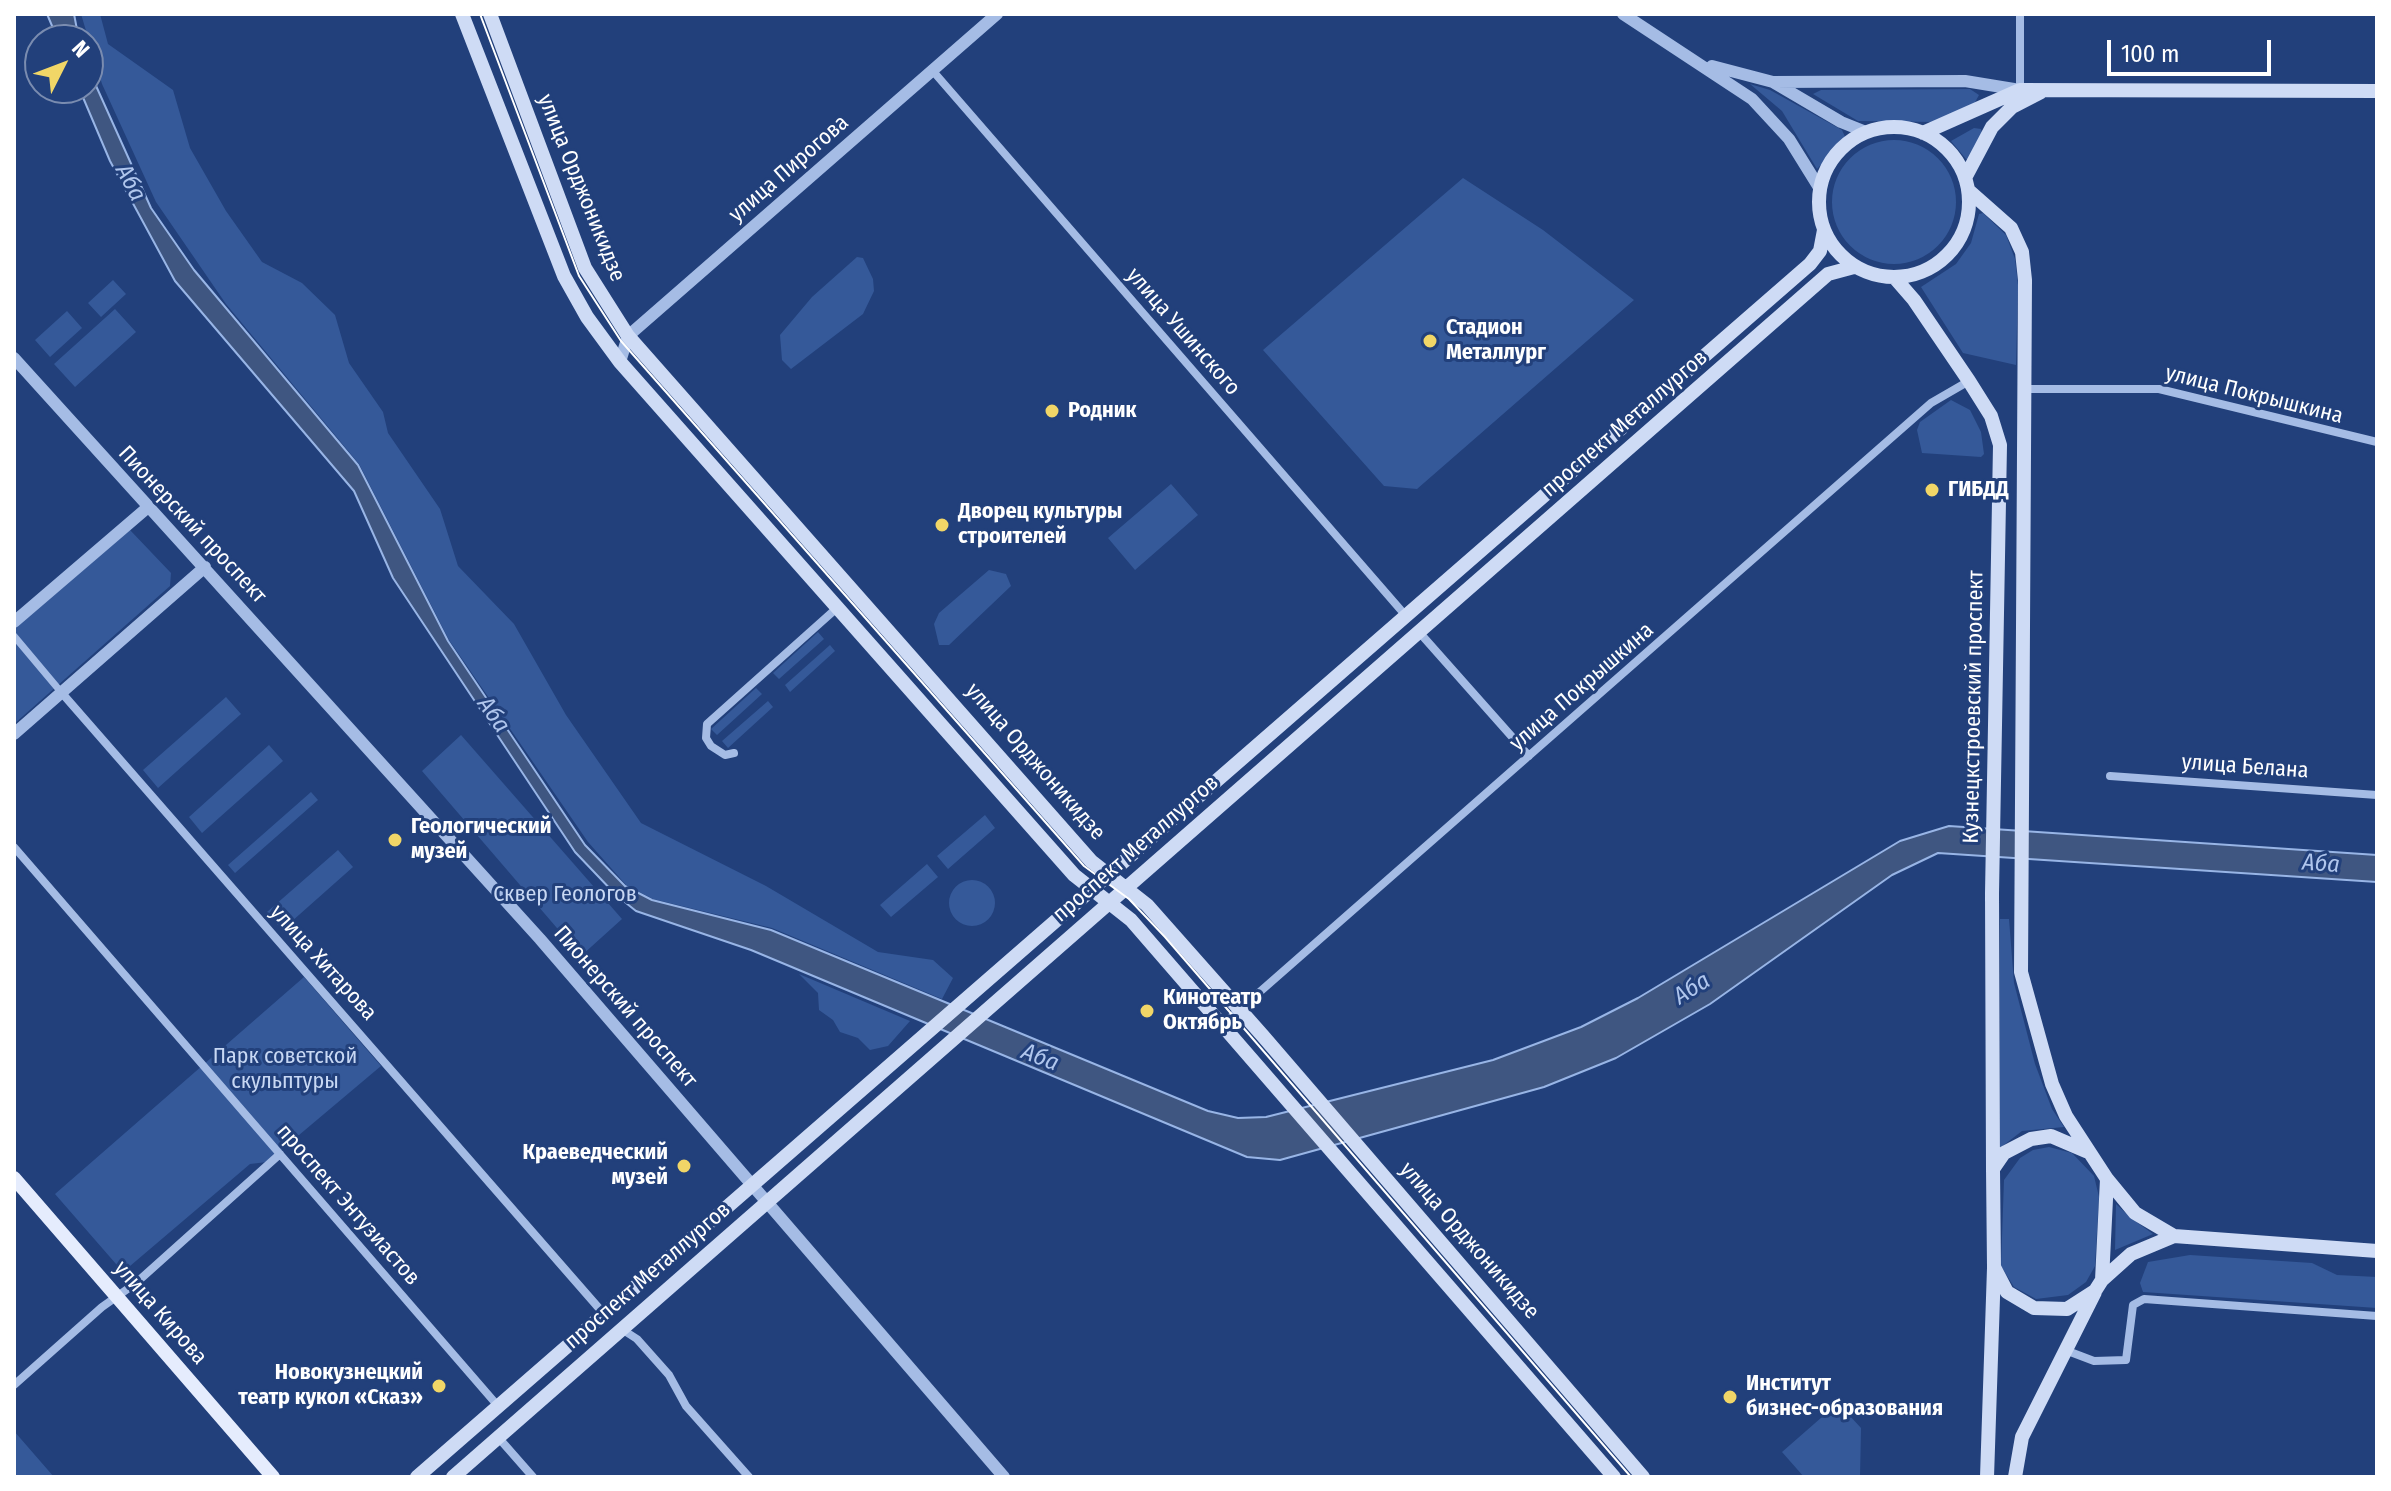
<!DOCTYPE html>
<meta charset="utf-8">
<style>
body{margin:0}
#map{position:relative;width:2391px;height:1491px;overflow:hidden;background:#22407b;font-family:"Fira Sans Condensed",sans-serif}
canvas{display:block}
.frame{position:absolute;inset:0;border:16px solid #fff;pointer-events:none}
.north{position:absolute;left:24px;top:24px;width:80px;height:80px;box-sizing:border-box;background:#22407b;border:2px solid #7a8cb0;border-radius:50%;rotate:48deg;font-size:22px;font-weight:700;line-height:32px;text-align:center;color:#fff}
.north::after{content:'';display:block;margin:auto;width:28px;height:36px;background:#f1d667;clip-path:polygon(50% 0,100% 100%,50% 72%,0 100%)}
.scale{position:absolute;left:2107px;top:40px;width:164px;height:36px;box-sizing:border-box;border:4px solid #fff;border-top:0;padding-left:10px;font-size:24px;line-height:28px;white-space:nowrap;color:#fff;-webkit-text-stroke:6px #22407b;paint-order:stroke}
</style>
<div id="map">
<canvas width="2391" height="1491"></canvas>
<div class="frame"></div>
<div class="north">N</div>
<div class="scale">100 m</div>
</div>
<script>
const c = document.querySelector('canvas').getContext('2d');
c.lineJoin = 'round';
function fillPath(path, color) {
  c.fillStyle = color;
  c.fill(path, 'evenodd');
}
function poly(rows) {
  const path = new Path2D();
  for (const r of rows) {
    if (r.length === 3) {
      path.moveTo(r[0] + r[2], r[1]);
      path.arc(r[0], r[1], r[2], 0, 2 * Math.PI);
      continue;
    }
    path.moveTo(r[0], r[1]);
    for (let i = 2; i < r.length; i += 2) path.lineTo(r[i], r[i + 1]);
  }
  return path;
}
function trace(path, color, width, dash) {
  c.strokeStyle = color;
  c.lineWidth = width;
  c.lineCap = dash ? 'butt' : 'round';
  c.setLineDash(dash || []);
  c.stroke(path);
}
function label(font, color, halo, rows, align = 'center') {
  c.font = font + ' "Fira Sans Condensed",sans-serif';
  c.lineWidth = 6;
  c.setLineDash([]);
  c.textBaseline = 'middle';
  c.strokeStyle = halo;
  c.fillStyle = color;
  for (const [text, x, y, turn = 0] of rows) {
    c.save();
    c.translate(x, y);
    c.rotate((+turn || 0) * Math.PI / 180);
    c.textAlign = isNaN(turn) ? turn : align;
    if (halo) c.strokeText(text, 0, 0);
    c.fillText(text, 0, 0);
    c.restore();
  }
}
fillPath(poly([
 [81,14,100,14,108,44,173,90,190,148,226,211,262,262,302,283,335,315,349,363,383,412,388,433,440,509,458,566,514,624,566,715,641,823,766,886,878,952,933,960,953,978,942,999,772,928,653,899,626,885,588,842,449,640,359,464,226,304,156,202,102,84],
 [1750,84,1770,90,1842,130,1846,139,1817,169,1782,111],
 [1970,89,1979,95,1973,106,1936,122,1858,121,1813,94,1821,90],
 [1974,128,1981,129,1982,133,1970,159,1966,159,1951,141],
 [1894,202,62],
 [1463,178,1543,230,1634,300,1417,489,1384,486,1263,350],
 [1983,213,2006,235,2015,259,2018,285,2016,365,1963,353,1921,287,1956,264,1971,243,1979,214],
 [857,257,863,258,873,279,874,291,863,314,791,369,782,360,780,335,812,297],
 [113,280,126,294,101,317,88,303],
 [115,309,136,332,75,387,54,364],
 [67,311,82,328,50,357,35,340],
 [1951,400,1970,410,1981,432,1984,454,1981,457,1922,453,1917,430,1920,422],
 [1171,484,1198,515,1135,570,1108,538],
 [130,530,171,573,170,586,14,724,14,629],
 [989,570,1006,574,1011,586,949,645,939,645,934,624,939,613],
 [818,632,824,639,779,679,773,673],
 [830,645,835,651,790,692,785,685],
 [756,688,762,694,717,735,711,729],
 [226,697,241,714,158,788,143,770],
 [768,701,773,707,728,748,722,741],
 [461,735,622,919,581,956,422,771],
 [269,745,283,761,202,833,189,817],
 [311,792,318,800,235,873,228,865],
 [985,815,995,828,948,869,937,856],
 [338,850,353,867,282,930,267,912],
 [927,864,938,877,891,917,880,905],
 [972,903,23],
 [2000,919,2009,919,2014,983,2035,1064,2052,1109,2064,1127,2022,1131,2000,1148],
 [799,974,910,1021,888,1046,870,1050,858,1038,840,1032,833,1020,819,1010,818,993],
 [304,977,381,1066,267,1162,250,1164,123,1272,55,1194],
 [2049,1147,2072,1153,2094,1176,2099,1197,2095,1266,2086,1282,2068,1295,2036,1299,2014,1287,2001,1266,2004,1180,2020,1158,2033,1150],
 [2116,1204,2131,1218,2153,1234,2115,1250],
 [2190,1255,2312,1263,2337,1275,2377,1277,2377,1308,2143,1292,2140,1283,2148,1262],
 [1838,1403,1861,1428,1860,1477,1804,1477,1782,1452],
 [14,1431,54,1477,14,1477]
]), '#355999');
const water = poly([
 [47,14,74,14,79,40,58,40,47,14],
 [88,68,151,208,194,270,358,465,448,641,585,845,625,886,652,900,771,930,1208,1111,1238,1118,1266,1117,1493,1060,1581,1027,1638,998,1900,841,1949,826,2377,855,2377,882,1938,853,1892,875,1710,1004,1616,1058,1544,1087,1280,1160,1247,1157,751,950,636,911,616,895,575,852,393,578,354,491,175,281,110,161,79,88,88,88,88,68]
]);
fillPath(water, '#3f5681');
trace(water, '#98b5e6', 2);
trace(poly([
 [14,636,61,692]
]), '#a5bce5', 7);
trace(poly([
 [2020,14,2020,90],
 [932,70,1406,616],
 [2026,389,2159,389,2377,442],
 [1419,632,1529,756],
 [61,692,604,1314],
 [734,753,725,755,711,746,706,738,707,724,838,607],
 [2110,776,2377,795],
 [14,847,498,1406],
 [1222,1025,1931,403,1969,381],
 [620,1328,637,1339,669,1375,686,1406,749,1477],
 [2065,1350,2094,1361,2126,1360,2133,1305,2144,1299,2377,1316],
 [14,1385,102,1307,136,1283,280,1154],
 [497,1436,533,1477]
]), '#a5bce5', 8);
trace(poly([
 [1623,14,1752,99,1789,139,1820,189],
 [1712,66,1773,82,1841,122,1866,132],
 [1773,82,1965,81,2020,90],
 [14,358,540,939,1004,1477],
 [620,362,628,336,997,14],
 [14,622,147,508],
 [14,734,205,567]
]), '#a5bce5', 12);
trace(poly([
 [462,14,564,276,587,317,620,362,1074,875,1131,920,1614,1477],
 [490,14,585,268,628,336,1091,861,1147,905,1263,1036,1643,1477],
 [1894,202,75],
 [1923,133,2020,90,2377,91],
 [1965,178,1992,127,2012,107,2041,92],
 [1968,190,2011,228,2022,252,2025,280,2021,972,2052,1084,2066,1116,2107,1179,2102,1280,2095,1291,2067,1309,2034,1308,2007,1292,1994,1267,1993,1169,2004,1153,2031,1139,2051,1136,2086,1151],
 [1894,277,1914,300,1969,381,1991,416,2000,445,1992,893,1993,1169],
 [2107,1179,2135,1213,2174,1236,2377,1251],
 [2102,1280,2131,1254,2174,1236],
 [417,1477,1810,264,1820,251,1824,230],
 [453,1477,1828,274,1854,267],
 [1987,1477,1994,1268],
 [2015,1477,2022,1437,2095,1292]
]), '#cedbf5', 14);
trace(poly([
 [14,1178,273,1477]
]), '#e5ecfd', 14);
trace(poly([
 [480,14,579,276,621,341,1084,866,1129,899,1165,937,1631,1477]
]), '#fff', 2);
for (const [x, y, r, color] of [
 [1430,341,8,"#f1d667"],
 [1052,411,8,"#f1d667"],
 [1932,490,8,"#f1d667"],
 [942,525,8,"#f1d667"],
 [395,840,8,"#f1d667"],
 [1147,1011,8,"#f1d667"],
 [684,1166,8,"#f1d667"],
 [439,1386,8,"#f1d667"],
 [1730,1397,8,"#f1d667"]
]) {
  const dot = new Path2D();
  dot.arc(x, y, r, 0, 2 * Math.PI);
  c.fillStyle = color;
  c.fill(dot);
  trace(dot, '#22407b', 3);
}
label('22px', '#fff', '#22407b', [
 ["улица Пирогова",789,169,-41],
 ["улица Орджоникидзе",581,188,68],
 ["улица Ушинского",1183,332,49],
 ["улица Покрышкина",2254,395,14],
 ["проспект Металлургов",1625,424,-41],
 ["Пионерский проспект",192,525,47],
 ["улица Покрышкина",1582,687,-41],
 ["Кузнецкстроевский проспект",1974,707,-89],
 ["улица Орджоникидзе",1035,762,49],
 ["улица Белана",2245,767,4],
 ["проспект Металлургов",1136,849,-41],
 ["улица Хитарова",323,963,48],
 ["Пионерский проспект",625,1007,49],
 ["проспект Энтузиастов",348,1205,49],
 ["улица Орджоникидзе",1469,1241,49],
 ["проспект Металлургов",648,1276,-41],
 ["улица Кирова",160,1313,49]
]);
label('bold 22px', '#fff', '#22407b', [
 ["Стадион",1446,328],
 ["Металлург",1446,353],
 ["Родник",1068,411],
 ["ГИБДД",1948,490],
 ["Дворец культуры",958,512],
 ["строителей",958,537],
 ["Геологический",411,827],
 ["музей",411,852],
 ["Кинотеатр",1163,998],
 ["Октябрь",1163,1023],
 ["Краеведческий",668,1153,"right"],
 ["музей",668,1178,"right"],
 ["Новокузнецкий",423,1373,"right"],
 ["театр кукол «Сказ»",423,1398,"right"],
 ["Институт",1746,1384],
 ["бизнес-образования",1746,1409]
], 'left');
label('22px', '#c8d8f4', '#22407b', [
 ["Сквер Геологов",565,895],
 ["Парк советской",285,1057],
 ["скульптуры",285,1082]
]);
label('italic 24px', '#b0c6ed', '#22407b', [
 ["Аба",130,183,62],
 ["Аба",493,715,55],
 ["Аба",2321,864,4],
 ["Аба",1692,989,-32],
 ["Аба",1040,1058,21]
]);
</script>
